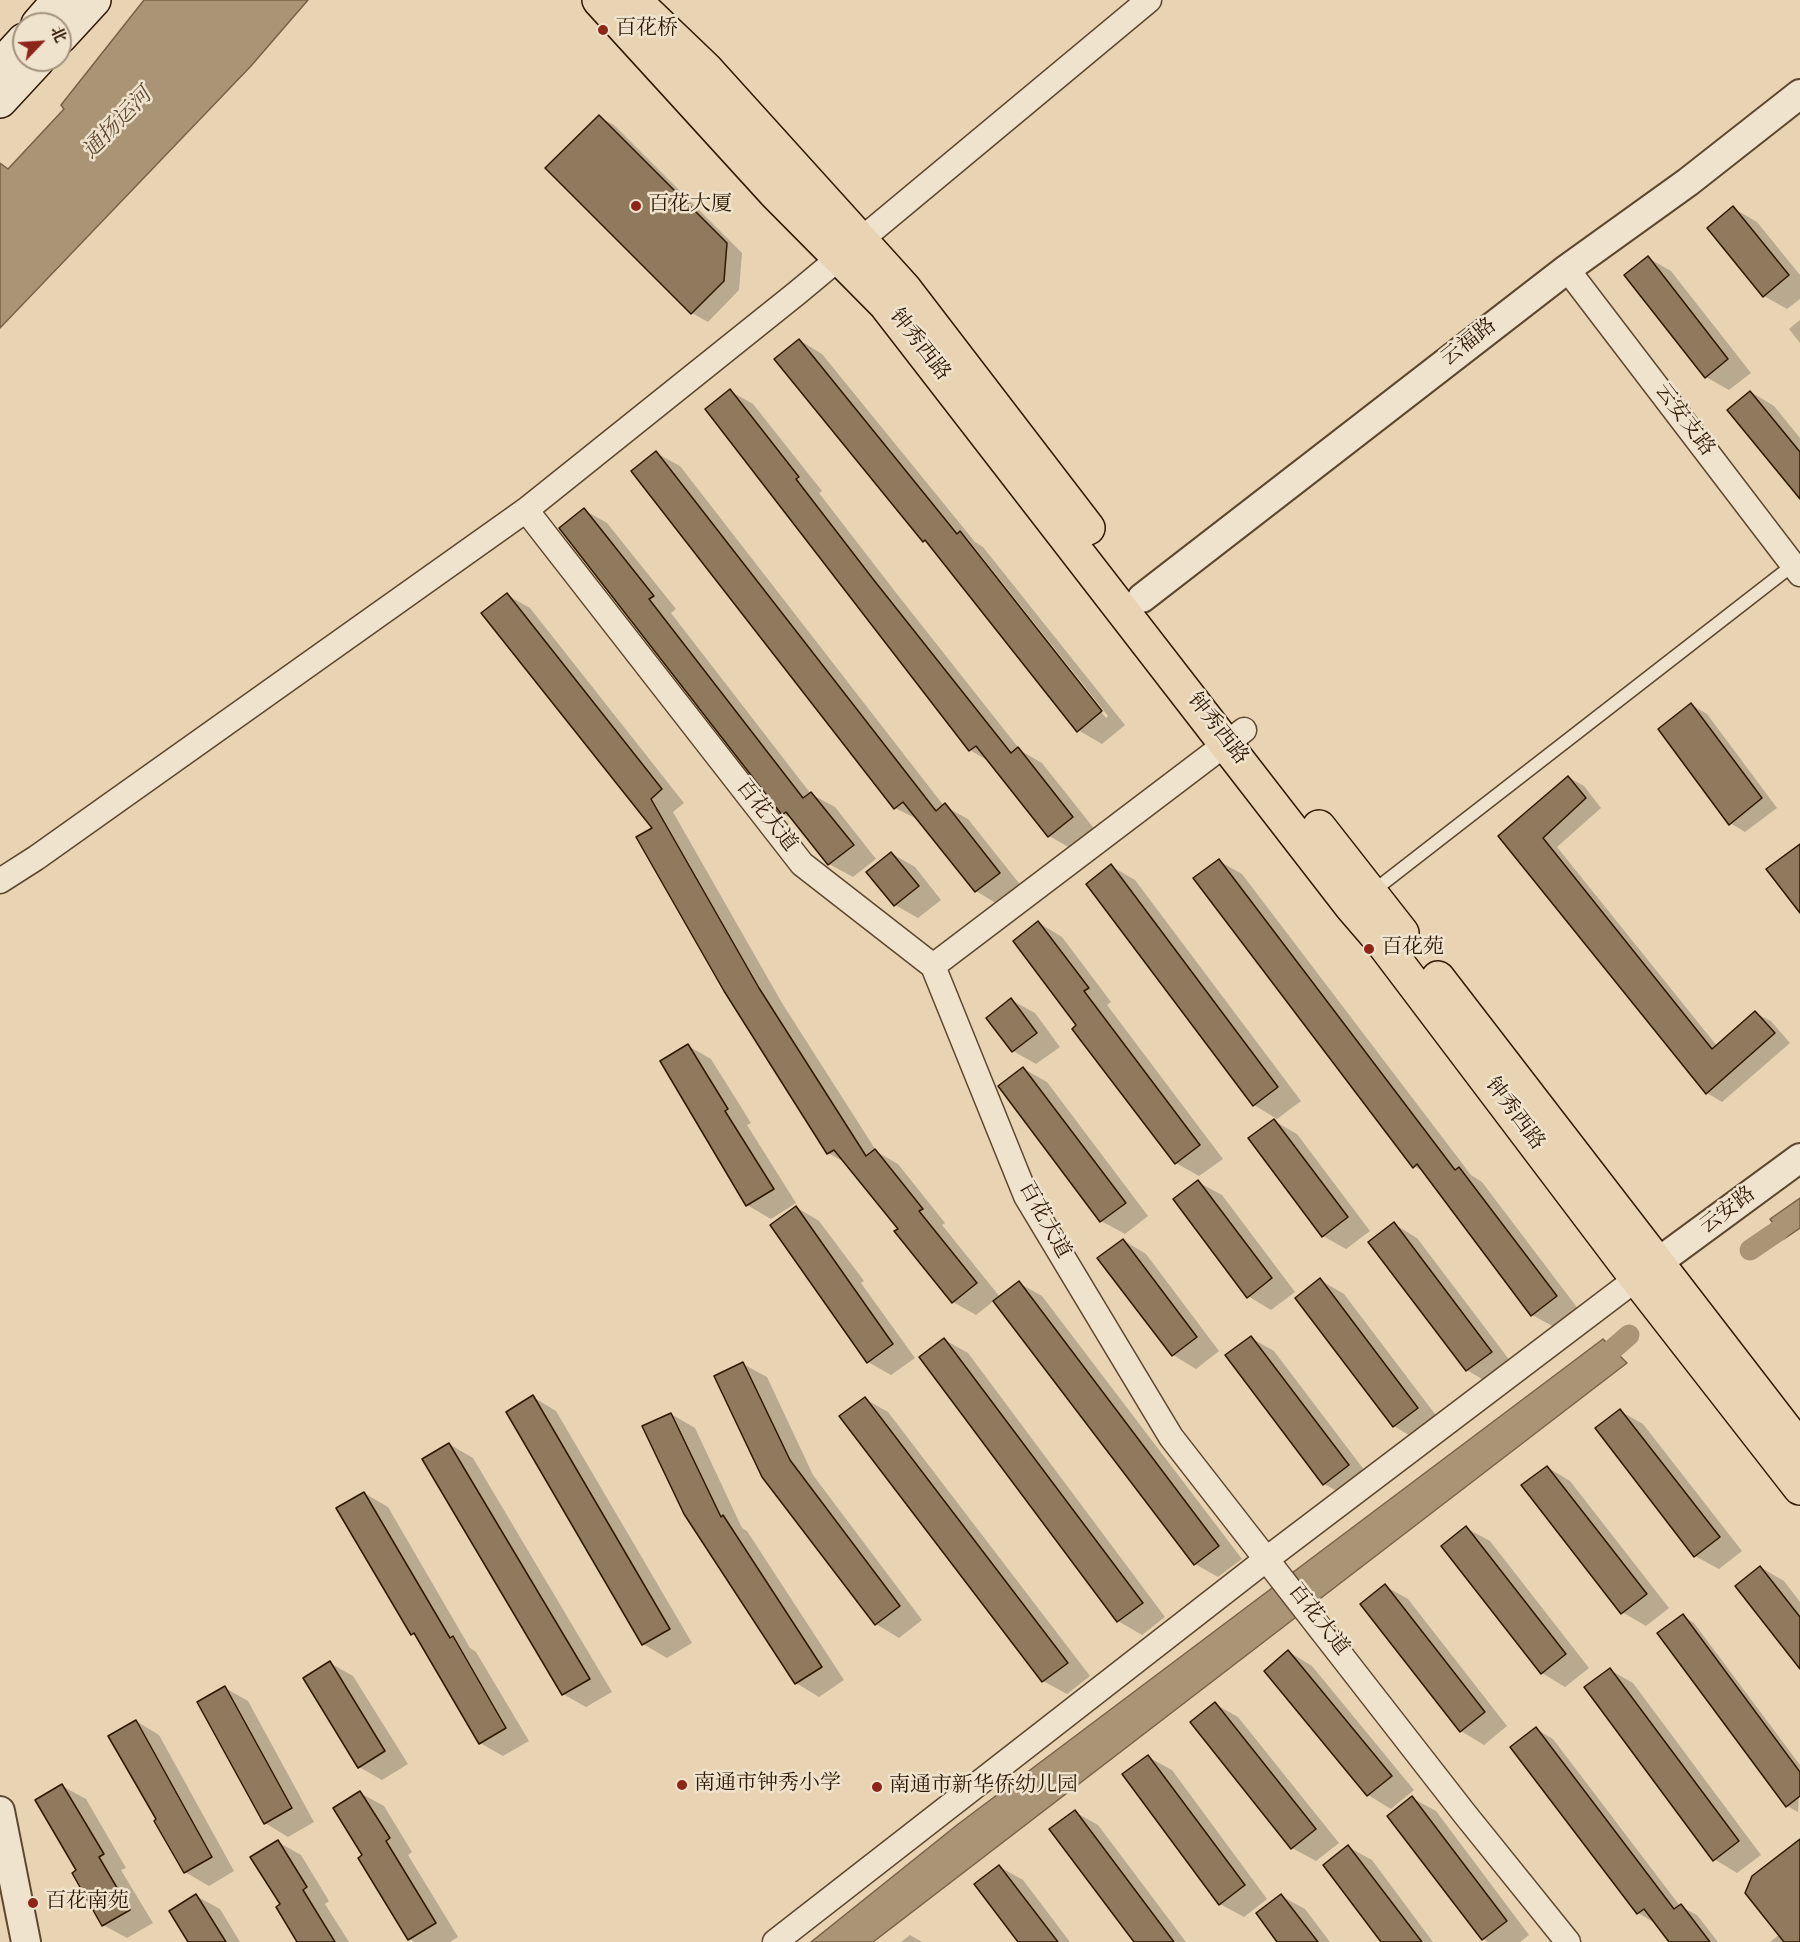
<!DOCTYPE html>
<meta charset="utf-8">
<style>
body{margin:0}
#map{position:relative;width:1800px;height:1942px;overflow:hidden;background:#e8d4b3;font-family:"Sorts Mill Goudy","Noto Serif SC",serif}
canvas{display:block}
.north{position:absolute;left:12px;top:12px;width:60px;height:60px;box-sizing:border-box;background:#f0e3ce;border:2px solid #a3927c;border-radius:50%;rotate:65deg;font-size:16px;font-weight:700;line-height:24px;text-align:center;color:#2f1800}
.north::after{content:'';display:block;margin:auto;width:21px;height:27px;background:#8f2418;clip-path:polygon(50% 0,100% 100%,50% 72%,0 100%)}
</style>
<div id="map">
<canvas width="1800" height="1942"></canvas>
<div class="north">北</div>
</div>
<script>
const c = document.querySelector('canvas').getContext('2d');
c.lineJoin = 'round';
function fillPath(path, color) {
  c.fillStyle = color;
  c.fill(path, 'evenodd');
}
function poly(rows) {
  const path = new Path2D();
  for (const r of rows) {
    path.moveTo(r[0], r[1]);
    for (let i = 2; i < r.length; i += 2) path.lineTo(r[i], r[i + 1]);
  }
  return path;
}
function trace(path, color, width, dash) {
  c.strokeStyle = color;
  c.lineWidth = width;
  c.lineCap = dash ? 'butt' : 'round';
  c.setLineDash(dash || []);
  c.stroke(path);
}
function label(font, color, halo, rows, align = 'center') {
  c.font = font + ' "Sorts Mill Goudy","Noto Serif SC",serif';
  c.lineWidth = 5;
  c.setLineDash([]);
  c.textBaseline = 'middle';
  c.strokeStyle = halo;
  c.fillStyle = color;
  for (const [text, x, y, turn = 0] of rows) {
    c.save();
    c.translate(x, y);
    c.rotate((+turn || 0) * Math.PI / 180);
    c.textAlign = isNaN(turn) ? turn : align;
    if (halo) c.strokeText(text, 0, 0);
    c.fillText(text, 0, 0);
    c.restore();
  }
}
const water = poly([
 [144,0,308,0,251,66,0,328,0,163,8,169,64,109,61,105,144,0],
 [1800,1198,1800,1228,1784,1239,1770,1219,1800,1198],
 [1603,1339,1627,1363,873,1942,811,1942,957,1825,1603,1339]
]);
fillPath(water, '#a99476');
trace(water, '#786247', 1.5);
fillPath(poly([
 [599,117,614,125,742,253,739,290,708,322,692,313],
 [1733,208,1757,222,1800,275,1800,299,1787,309,1764,296],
 [1648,258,1671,271,1751,373,1729,390,1706,377],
 [1800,320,1800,343,1789,329],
 [799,340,822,354,975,542,983,547,1125,725,1102,744,1078,730,932,545,924,541],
 [963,537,966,537,1108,716,1106,718],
 [730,391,753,404,822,491,819,493,897,594,1021,751,1042,763,1096,831,1072,849,1049,836,990,762,970,750,707,409],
 [1751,392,1774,406,1800,438,1800,497],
 [656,453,680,466,944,806,968,819,1022,887,999,905,976,891,919,820,895,808],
 [584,510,607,523,676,609,671,613,811,794,835,807,876,859,853,877,829,864,796,821,783,814],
 [507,595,530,608,684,803,673,812,782,1003,877,1152,898,1164,945,1223,942,1225,1000,1297,1019,1283,1042,1296,1242,1559,1218,1577,1195,1564,995,1300,976,1315,953,1302,848,1164,828,1153,654,828],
 [1692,705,1707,714,1777,808,1745,832,1730,823],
 [1568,777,1584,786,1601,808,1557,847,1717,1046,1755,1013,1771,1021,1790,1043,1722,1102,1707,1093,1500,836],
 [891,853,915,867,941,900,918,918,895,905],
 [1219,861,1242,874,1471,1175,1482,1182,1579,1310,1556,1328,1532,1315,1426,1173,1414,1166],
 [1111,866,1135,880,1301,1101,1277,1119,1254,1105],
 [1039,923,1062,937,1111,1002,1107,1005,1223,1159,1199,1176,1176,1163,1079,1026],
 [1011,1000,1035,1013,1060,1047,1036,1064,1013,1051],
 [688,1046,711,1059,751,1123,747,1125,796,1203,771,1219,747,1205,662,1062],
 [1024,1069,1047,1082,1148,1216,1125,1234,1101,1221],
 [1274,1121,1297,1134,1370,1231,1346,1249,1323,1236],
 [1198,1182,1222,1195,1295,1292,1271,1310,1248,1296],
 [796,1207,819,1221,864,1281,861,1283,915,1358,891,1375,868,1362],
 [1394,1224,1417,1238,1514,1366,1490,1384,1467,1370,1370,1242],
 [1123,1240,1146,1254,1219,1351,1196,1369,1173,1355],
 [1320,1280,1344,1294,1441,1422,1417,1440,1394,1426],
 [1251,1338,1274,1351,1371,1479,1348,1497,1324,1484],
 [945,1340,968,1353,1165,1617,1142,1635,1118,1621,921,1358],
 [743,1364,767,1377,813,1475,922,1620,899,1638,876,1624,764,1476],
 [533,1397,556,1411,692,1643,667,1658,643,1644],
 [865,1399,888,1412,1090,1676,1067,1694,1043,1681],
 [1620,1411,1643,1424,1742,1551,1719,1569,1695,1556],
 [671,1414,695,1428,742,1528,747,1531,844,1680,819,1697,796,1683],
 [449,1444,473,1458,612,1692,586,1707,563,1694],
 [1547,1467,1570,1481,1669,1608,1646,1626,1622,1612],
 [364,1493,388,1507,470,1648,476,1652,529,1741,503,1756,480,1743,419,1638,412,1634],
 [1466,1528,1490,1541,1589,1668,1565,1687,1542,1673],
 [1760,1567,1784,1581,1800,1602,1800,1667],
 [1385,1586,1408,1599,1507,1726,1484,1745,1461,1731],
 [1683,1616,1694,1623,1800,1765,1798,1812,1787,1806],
 [1289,1652,1312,1666,1414,1790,1391,1809,1368,1795,1266,1671],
 [330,1663,353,1676,408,1764,382,1780,359,1767],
 [1610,1670,1633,1683,1761,1855,1737,1873,1714,1859],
 [225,1688,248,1701,314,1822,288,1837,265,1823],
 [1215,1704,1238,1717,1339,1843,1316,1861,1292,1848],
 [136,1721,159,1735,234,1871,209,1886,185,1872,159,1819],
 [1536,1729,1553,1739,1680,1906,1697,1915,1718,1942,1671,1942,1655,1923,1638,1913,1512,1747],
 [1148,1757,1172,1770,1267,1899,1244,1917,1220,1904],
 [62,1786,86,1799,126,1868,121,1870,153,1923,127,1938,103,1925,78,1871],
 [360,1793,384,1806,412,1852,408,1855,458,1937,450,1942,414,1942,410,1939,360,1858,364,1856],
 [1412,1798,1436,1811,1529,1935,1520,1942,1488,1942,1483,1939],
 [1075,1812,1098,1825,1186,1942,1135,1942],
 [1800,1841,1800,1942,1770,1942,1780,1934],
 [278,1842,301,1855,329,1901,325,1904,349,1942,299,1942,282,1905],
 [1348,1847,1372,1860,1433,1942,1383,1942],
 [1000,1867,1023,1880,1070,1942,1020,1942],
 [196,1896,220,1909,240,1942,190,1942],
 [1281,1896,1305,1909,1330,1942,1279,1942],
 [910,1935,922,1942,901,1942]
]), '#0003');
trace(poly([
 [1750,1250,1778,1231],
 [1613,1349,1629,1335]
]), '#a99476', 21);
const building = poly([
 [599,115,727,243,724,281,691,314,545,168,599,115],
 [1733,206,1789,275,1763,297,1707,228,1733,206],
 [1648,256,1728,359,1705,378,1624,275,1648,256],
 [799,339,957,534,960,531,1102,711,1077,732,925,540,923,542,774,359,799,339],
 [730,389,799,477,796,479,873,579,1011,753,1018,747,1073,817,1048,837,976,746,969,751,705,409,730,389],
 [1750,391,1800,452,1800,499,1727,410,1750,391],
 [656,451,936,811,945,803,1000,873,975,892,903,802,894,809,631,471,656,451],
 [584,508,654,596,649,599,803,798,811,792,854,845,828,865,786,812,782,815,559,528,584,508],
 [507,593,662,789,651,799,759,988,866,1156,875,1149,923,1209,919,1211,977,1283,952,1303,894,1231,898,1229,834,1150,827,1154,724,991,636,837,652,828,481,613,507,593],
 [1691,703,1762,798,1729,825,1658,729,1691,703],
 [1568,776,1586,798,1543,838,1712,1049,1755,1011,1775,1033,1706,1094,1498,836,1568,776],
 [1800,844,1800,913,1766,869,1800,844],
 [891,852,919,886,894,906,866,872,891,852],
 [1219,859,1455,1170,1459,1167,1557,1296,1531,1316,1417,1164,1413,1168,1193,878,1219,859],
 [1111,864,1278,1087,1253,1106,1086,884,1111,864],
 [1038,921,1089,988,1084,991,1200,1145,1175,1164,1072,1029,1076,1025,1013,941,1038,921],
 [1011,998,1037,1033,1012,1052,986,1018,1011,998],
 [688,1044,728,1109,725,1111,774,1189,746,1206,660,1061,688,1044],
 [1023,1067,1126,1203,1100,1222,998,1086,1023,1067],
 [1274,1119,1348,1217,1322,1237,1248,1138,1274,1119],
 [1198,1180,1272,1278,1247,1298,1173,1199,1198,1180],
 [796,1206,893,1344,867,1363,770,1225,796,1206],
 [1394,1222,1492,1352,1466,1371,1368,1242,1394,1222],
 [1123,1239,1197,1337,1172,1356,1097,1258,1123,1239],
 [1320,1278,1418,1408,1393,1427,1295,1298,1320,1278],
 [1019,1281,1219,1546,1194,1565,993,1301,1019,1281],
 [1251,1336,1349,1465,1323,1485,1225,1355,1251,1336],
 [944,1338,1143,1603,1117,1622,919,1357,944,1338],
 [743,1362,790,1460,900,1606,875,1625,762,1477,714,1376,743,1362],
 [533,1395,670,1629,642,1645,506,1412,533,1395],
 [865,1397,1068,1663,1042,1682,839,1416,865,1397],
 [1620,1409,1720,1537,1694,1557,1595,1428,1620,1409],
 [671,1413,721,1517,723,1515,822,1667,795,1684,684,1514,642,1426,671,1413],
 [449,1443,590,1679,562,1695,422,1459,449,1443],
 [1547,1466,1647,1594,1621,1614,1521,1485,1547,1466],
 [364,1492,450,1638,453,1636,506,1728,479,1744,414,1633,411,1635,336,1508,364,1492],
 [1466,1526,1566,1654,1541,1674,1441,1546,1466,1526],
 [1760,1566,1800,1617,1800,1669,1735,1586,1760,1566],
 [1385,1584,1485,1712,1460,1732,1360,1604,1385,1584],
 [1683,1614,1800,1772,1800,1796,1786,1807,1657,1633,1683,1614],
 [1288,1650,1392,1776,1367,1796,1264,1671,1288,1650],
 [330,1661,385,1751,358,1768,303,1678,330,1661],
 [1610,1668,1739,1841,1713,1861,1584,1687,1610,1668],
 [225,1686,292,1808,264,1824,197,1702,225,1686],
 [1215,1702,1316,1829,1291,1849,1190,1722,1215,1702],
 [136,1720,212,1857,184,1873,154,1821,156,1819,108,1736,136,1720],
 [1536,1727,1674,1909,1681,1904,1710,1942,1669,1942,1644,1909,1637,1914,1510,1747,1536,1727],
 [1148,1755,1245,1885,1219,1905,1122,1774,1148,1755],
 [62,1784,104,1854,99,1857,130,1910,102,1926,72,1873,76,1870,35,1800,62,1784],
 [360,1791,390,1838,386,1841,436,1923,408,1940,358,1858,362,1855,333,1808,360,1791],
 [1412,1796,1507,1921,1482,1940,1387,1816,1412,1796],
 [1075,1810,1174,1942,1134,1942,1049,1829,1075,1810],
 [1800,1839,1800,1942,1784,1942,1745,1893,1752,1876,1800,1839],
 [278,1840,307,1887,303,1890,335,1942,297,1942,276,1907,280,1904,250,1857,278,1840],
 [1348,1845,1422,1942,1381,1942,1323,1865,1348,1845],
 [999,1865,1058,1942,1018,1942,974,1884,999,1865],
 [196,1894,226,1942,188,1942,169,1911,196,1894],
 [1281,1894,1318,1942,1277,1942,1256,1913,1281,1894]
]);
fillPath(building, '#8f7a5d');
trace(building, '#2f1800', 1.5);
const service = poly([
 [1372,892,1793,565]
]);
const minor = poly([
 [1567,269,1800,574],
 [526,510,802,864,933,966,1026,1196,1171,1437,1464,1813,1568,1942],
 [0,881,36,858,526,510,797,293,1149,0],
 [933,966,1244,730],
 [775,1942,1268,1558,1648,1270]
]);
const tertiary = poly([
 [1142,598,1567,269,1688,182,1800,94],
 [1657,1263,1800,1158],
 [0,1811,26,1942]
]);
const secondary = poly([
 [38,24,59,0],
 [60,37,94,0],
 [0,66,24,40],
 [0,101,38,60]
]);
const primary = poly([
 [599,0,776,194,885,304,1351,906,1382,942,1637,1279,1800,1488],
 [634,0,707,70,904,288,1088,528],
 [1319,827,1402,933],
 [1438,978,1800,1448]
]);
trace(service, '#5d472d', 15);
trace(minor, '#5d472d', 27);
trace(tertiary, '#5d472d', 32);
trace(secondary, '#2f1800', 36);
trace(primary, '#2f1800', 36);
trace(service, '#f0e3ce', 12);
trace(minor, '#f0e3ce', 24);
trace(tertiary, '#f0e3ce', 28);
trace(secondary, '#f0e3ce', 33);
trace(primary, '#e8d4b3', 33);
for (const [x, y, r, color] of [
 [603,30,6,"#8f2418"],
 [636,206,6,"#8f2418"],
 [1369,949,6,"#8f2418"],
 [682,1785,6,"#8f2418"],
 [877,1787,6,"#8f2418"],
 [33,1903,6,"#8f2418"]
]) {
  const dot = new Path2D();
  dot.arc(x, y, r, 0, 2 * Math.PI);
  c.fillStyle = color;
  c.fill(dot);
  trace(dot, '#f0e3ce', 2);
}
label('21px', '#2f1800', '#f0e3ce', [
 ["百花桥",615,30],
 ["百花大厦",648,206],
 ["百花苑",1381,949],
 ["南通市钟秀小学",694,1785],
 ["南通市新华侨幼儿园",889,1787],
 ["百花南苑",45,1903]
], 'left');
label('21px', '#2f1800', '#f0e3ce', [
 ["云福路",1470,344,-38],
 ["钟秀西路",918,346,52],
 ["云安支路",1683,421,53],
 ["钟秀西路",1216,730,52],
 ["百花大道",765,817,52],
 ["钟秀西路",1513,1115,53],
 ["云安路",1729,1212,-37],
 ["百花大道",1043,1221,61],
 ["百花大道",1317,1621,52]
]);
label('italic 22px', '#604a2f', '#f0e3ce', [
 ["通扬运河",119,125,-46]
]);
</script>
